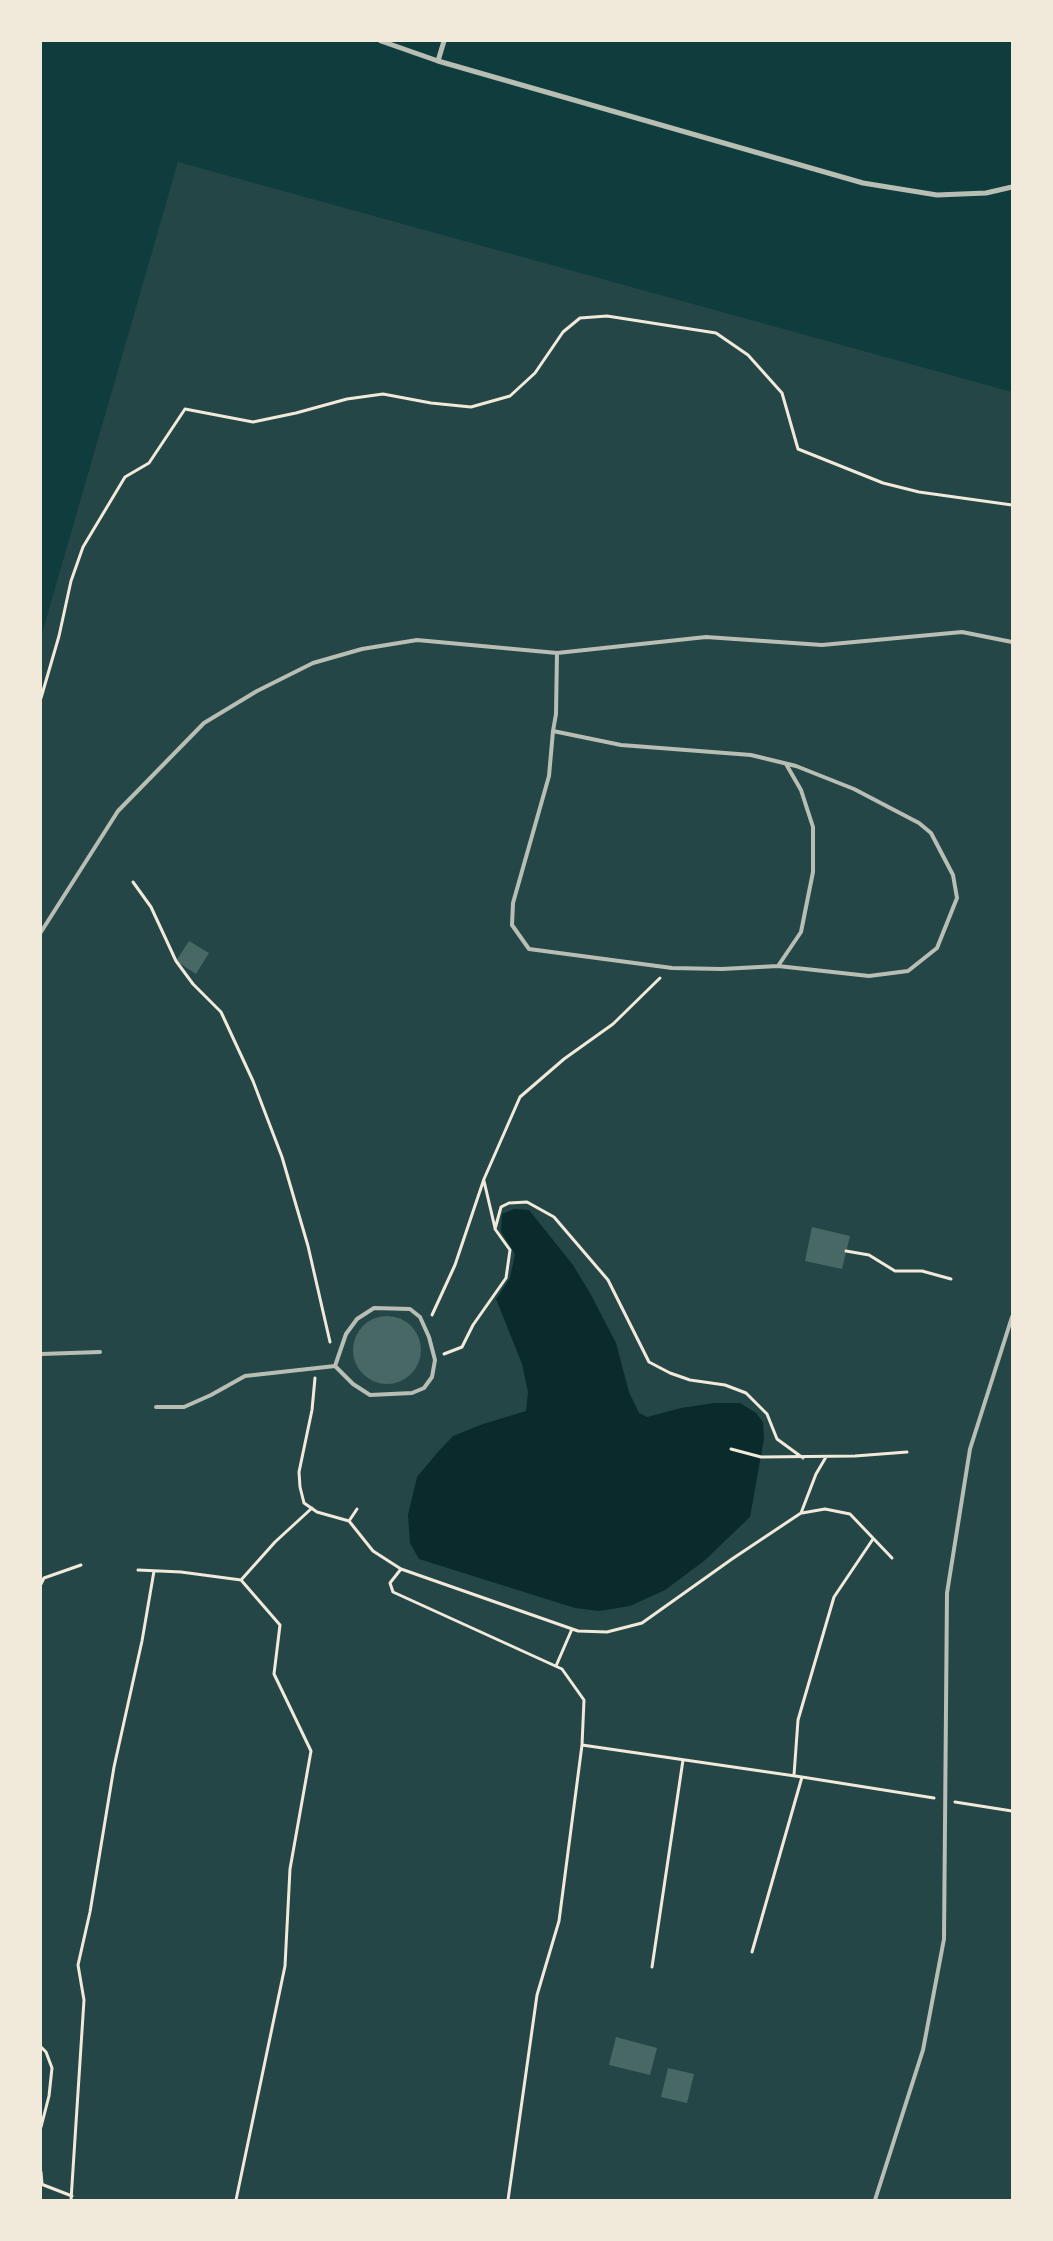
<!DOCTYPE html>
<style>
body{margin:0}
#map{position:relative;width:1053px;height:2241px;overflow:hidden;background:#0f3d3e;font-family:"Space Grotesk",sans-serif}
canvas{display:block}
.frame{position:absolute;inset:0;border:42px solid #f1e9da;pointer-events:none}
</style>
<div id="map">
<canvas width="1053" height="2241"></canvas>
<div class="frame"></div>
</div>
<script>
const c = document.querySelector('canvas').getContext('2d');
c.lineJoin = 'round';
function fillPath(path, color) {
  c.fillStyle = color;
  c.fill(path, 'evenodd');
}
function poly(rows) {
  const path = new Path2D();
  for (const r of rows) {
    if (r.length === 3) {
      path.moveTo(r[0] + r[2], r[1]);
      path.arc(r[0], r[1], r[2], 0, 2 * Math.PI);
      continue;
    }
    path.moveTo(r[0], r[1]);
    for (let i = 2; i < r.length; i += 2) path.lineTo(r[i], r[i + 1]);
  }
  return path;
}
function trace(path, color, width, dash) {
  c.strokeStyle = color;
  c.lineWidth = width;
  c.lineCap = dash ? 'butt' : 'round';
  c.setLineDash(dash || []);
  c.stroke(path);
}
fillPath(poly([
 [178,162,1012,392,1012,2200,41,2200,41,637]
]), '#244646');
fillPath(poly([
 [514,1209,529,1210,573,1265,590,1293,616,1343,629,1392,639,1413,647,1417,681,1408,714,1403,740,1403,756,1413,763,1422,764,1439,750,1517,704,1561,665,1590,630,1606,599,1611,575,1608,419,1559,410,1543,408,1515,417,1477,437,1453,453,1436,483,1424,526,1411,528,1392,522,1364,496,1299,510,1278,515,1254,501,1232,502,1214]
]), '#0a2a2b');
fillPath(poly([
 [189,941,209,953,196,974,176,961],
 [812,1227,850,1236,842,1269,805,1261],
 [387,1350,34],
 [616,2037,657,2048,650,2075,609,2065],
 [668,2068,694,2074,687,2103,661,2097]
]), '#486865');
trace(poly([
 [41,698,59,636,71,581,83,547,125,477,149,463,185,409,253,422,296,413,347,399,383,394,431,403,471,407,510,396,535,373,563,332,580,318,607,316,716,333,748,355,782,393,798,449,883,483,919,492,1012,505],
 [133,882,151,907,176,961,193,984,221,1012,253,1081,282,1157,308,1246,330,1342],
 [484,1181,495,1228],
 [846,1251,869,1255,895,1271,922,1271,951,1279],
 [432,1315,455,1265,484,1179,520,1097,564,1059,613,1024,660,978],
 [444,1354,462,1347,473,1325,506,1278,510,1250,495,1229,501,1207,509,1203,527,1202,554,1217,608,1280,649,1362,670,1373,690,1380,725,1385,746,1393,767,1414,777,1439,803,1458],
 [315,1378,312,1410,299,1472,300,1487,304,1503,317,1512,349,1521,357,1509],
 [731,1449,761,1457,855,1456,907,1452],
 [802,1513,825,1509,850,1514,892,1558],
 [349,1521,373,1551,401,1569,578,1631,607,1632,642,1623,732,1559,801,1513,816,1474,826,1457],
 [401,1569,390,1583,393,1592,562,1669,584,1700,582,1745],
 [138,1570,181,1572,241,1580,275,1542,312,1508],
 [41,1584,44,1578,81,1565],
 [556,1666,572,1629],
 [794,1775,798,1720,834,1597,873,1539],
 [955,1802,1012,1811],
 [752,1952,802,1777],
 [652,1967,683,1760],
 [41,2047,46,2052,52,2068,49,2096,41,2127],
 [41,2172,42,2184],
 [41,2184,72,2196],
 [71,2200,84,2000,78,1965,90,1912,114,1767,142,1641,154,1571],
 [236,2200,285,1966,290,1869,311,1751,274,1674,280,1625,241,1580],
 [508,2200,537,1995,559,1921,582,1745,802,1777,934,1798]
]), '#f1e9da', 3);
trace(poly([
 [553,731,621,745,751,755,796,766,854,789,919,823,931,833,953,875,957,898,937,948,908,971,869,976,778,966,722,969,672,968,529,949,512,925,513,903,549,776,553,731,556,714,557,653],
 [41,932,118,811,204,723,257,691,313,663,362,649,417,640,557,653,706,637,822,645,962,632,1012,642],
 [778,966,801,932,813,872,813,827,801,790,786,764],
 [41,1354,100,1352],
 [156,1407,184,1407,211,1395,245,1376,335,1366,353,1384,370,1395,412,1393,424,1388,432,1377,435,1360,429,1337,420,1317,410,1309,374,1308,357,1319,346,1334,335,1366],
 [875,2200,923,2050,944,1939,947,1593,970,1449,1012,1317]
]), '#b8beb3', 4);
trace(poly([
 [381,41,438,61,863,183,937,195,986,193,1012,187],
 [438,61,444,41]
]), '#b8beb3', 5);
</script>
